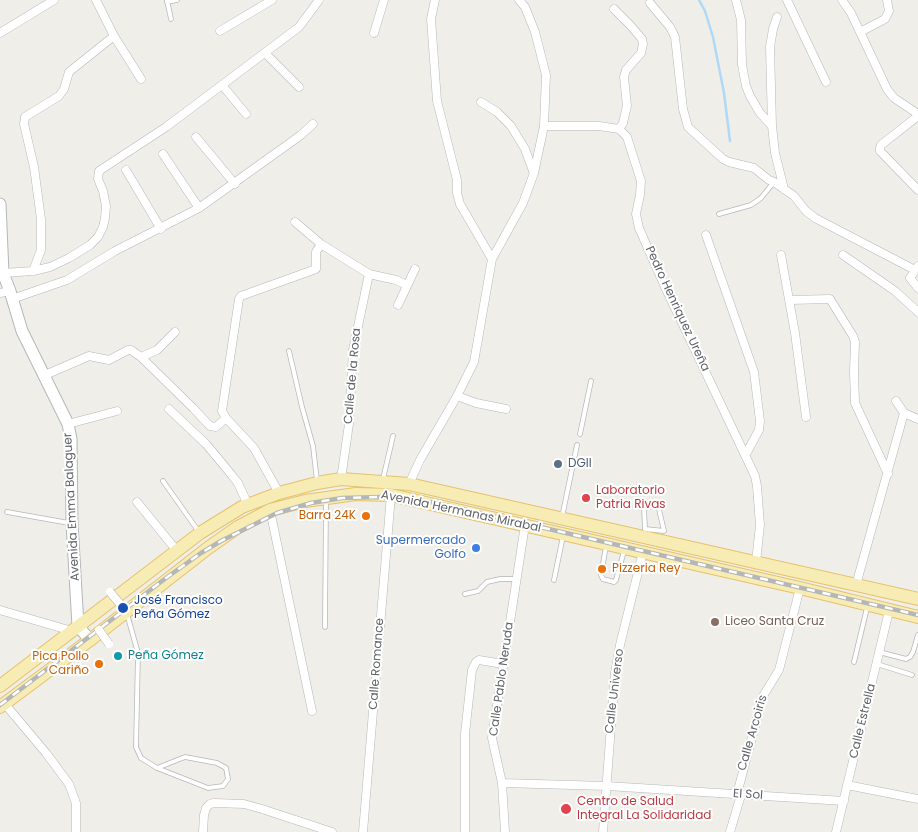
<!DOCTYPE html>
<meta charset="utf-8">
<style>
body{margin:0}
canvas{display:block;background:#f0eee8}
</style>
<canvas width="918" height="832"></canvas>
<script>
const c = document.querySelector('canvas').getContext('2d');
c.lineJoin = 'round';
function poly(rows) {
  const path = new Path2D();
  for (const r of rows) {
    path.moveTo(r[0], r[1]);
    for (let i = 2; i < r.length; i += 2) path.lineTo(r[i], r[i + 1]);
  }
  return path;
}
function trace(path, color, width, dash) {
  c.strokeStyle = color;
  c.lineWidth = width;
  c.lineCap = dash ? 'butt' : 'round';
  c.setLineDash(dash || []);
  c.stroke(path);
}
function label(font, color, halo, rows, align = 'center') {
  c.font = font + ' Poppins,sans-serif';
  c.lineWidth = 4;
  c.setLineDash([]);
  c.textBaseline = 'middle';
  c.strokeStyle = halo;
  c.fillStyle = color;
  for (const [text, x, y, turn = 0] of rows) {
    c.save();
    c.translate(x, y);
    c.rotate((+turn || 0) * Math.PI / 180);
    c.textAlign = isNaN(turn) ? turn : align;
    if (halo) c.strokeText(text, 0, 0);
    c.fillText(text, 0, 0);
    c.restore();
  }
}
trace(poly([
 [699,0,705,11,713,37,724,93,730,141]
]), '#b0d9f7', 2.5);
const lane = poly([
 [167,0,171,19],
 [167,2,177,0],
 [719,214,751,205,761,198,774,182],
 [289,351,302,407,313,446,317,481],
 [580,434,591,381],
 [383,479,393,436],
 [163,481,199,532],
 [658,505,664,531,645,529,644,508,658,505],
 [7,512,69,523],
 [562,517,577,445],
 [606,546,601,575,603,579,614,582,616,580,624,551],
 [554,580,563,536],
 [465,594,478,591,487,582,500,579,516,579],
 [127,614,138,653,136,747,141,758,157,768,208,788,223,786,228,779,226,768,217,763,185,757,157,768],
 [325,627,326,500],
 [879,652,906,659,910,657,913,652,918,635],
 [854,662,867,608],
 [877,664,912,675]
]);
const street = poly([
 [96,0,114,36,141,79],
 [435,0,431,19,437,101,457,180,457,193,460,204,492,259],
 [736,0,741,20,742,65,746,86,750,96,760,113,772,126,775,153,784,189],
 [787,0,826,82],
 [842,0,851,13,887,89,894,98,918,114],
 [650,3,670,27,675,37,683,109,688,127,723,159,729,162,754,168,769,180,774,182,794,196,806,211,815,218,915,270],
 [614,9,630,25,642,39,643,44,641,53,626,70,624,77,627,106,623,123,619,129],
 [220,31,272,0],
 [860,32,885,19,889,11,887,0],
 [0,33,54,0],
 [374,33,384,0],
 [265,53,299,87],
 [222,85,246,114],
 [481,102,497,112,511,126,525,149,533,171],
 [918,116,881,145,880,148,880,151,918,190],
 [544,126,599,126,619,129,627,137,641,181,640,195,636,214,639,228,665,287,755,476,757,486,760,525,756,562],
 [772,126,770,47,773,29,777,17],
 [196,137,235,184],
 [163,154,199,208],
 [126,170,161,229],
 [295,222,321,244,369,274,396,280,407,285],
 [706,235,754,372,760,421,759,430,746,454],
 [781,255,795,333,806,417],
 [843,255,895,291,918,312],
 [918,266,910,278,918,288],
 [33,271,41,250,41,219,34,167,24,124,25,117,59,96,64,89,69,72,114,36],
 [3,273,33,271,50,267,69,258,90,245,98,237,103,227,105,218,106,206,103,191,98,179,99,171,166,127,299,27,319,0],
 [0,293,10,291],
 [12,299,67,280,115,251,199,208,301,135,313,124],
 [790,300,830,299,853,336,855,342,854,372,855,403,888,474],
 [398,305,415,269],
 [141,357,157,350,175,332],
 [45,375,89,356,109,360,128,350,131,350,141,357,193,408,210,426,216,427,226,418],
 [457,396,476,403,506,409],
 [896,401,904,413,918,419],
 [169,409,206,444,226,468,238,483,248,505],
 [68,424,117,411],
 [341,479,349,424,353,350,369,274],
 [409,484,420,460,457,396,474,362,492,259,523,203,534,173,544,126,546,75,535,32,525,7,519,0],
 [279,493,254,448,226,418,222,411,239,299,241,296,316,269,316,252,321,244],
 [137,502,177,551],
 [270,510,312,711],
 [856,585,904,413],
 [0,610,72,631],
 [4,703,46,753,69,784,76,803,76,832],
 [502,783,607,786,844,801],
 [847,785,918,799],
 [737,794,763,696,779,670,800,588],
 [203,832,204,815,206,808,210,804,214,803,244,804,262,809,332,832],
 [363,832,391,495],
 [465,832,465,734,472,670,476,662,479,660,503,664],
 [505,832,502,783,492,738,525,525],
 [603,832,615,673,620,645,643,552],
 [730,832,741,795],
 [836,832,889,611]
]);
const secondary = poly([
 [0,204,3,273,10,291,22,331,68,424,71,439,72,523,78,626,90,640]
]);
const primary = poly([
 [0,686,200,533,242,507,279,493,317,483,341,479,409,484,918,599],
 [0,707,90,640,208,548,238,527,270,510,305,501,356,494,391,495,800,588,918,617]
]);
trace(lane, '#b5b8bb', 5.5);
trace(street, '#b5b8bb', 9);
trace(secondary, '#b4b7bb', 13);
trace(primary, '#e5c26c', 14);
trace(lane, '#fff', 4);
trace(street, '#fff', 8);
trace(secondary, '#fff', 11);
trace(primary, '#f8ecb5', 12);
const rail = poly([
 [0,705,166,578,201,553,221,541,277,513,311,503,342,498,381,497,420,500,450,506,918,615]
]);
trace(rail, '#b5b6b7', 4.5);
trace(rail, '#fff', 2.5, [8]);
const streetBridge = poly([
 [110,592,125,610],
 [99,630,109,644]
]);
trace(streetBridge, '#b5b8bb', 9, []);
trace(streetBridge, '#fff', 8);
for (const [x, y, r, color] of [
 [558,464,5,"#5c6f8a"],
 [586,498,5,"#e0444e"],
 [366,516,5,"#e8710a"],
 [476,548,5,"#3f7fe0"],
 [602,569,5,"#e8710a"],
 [123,608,6,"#1a4fb4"],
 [715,622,5,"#8d6e63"],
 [118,656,5,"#0f9aa8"],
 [99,664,5,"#e8710a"],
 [566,809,6,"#e0444e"]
]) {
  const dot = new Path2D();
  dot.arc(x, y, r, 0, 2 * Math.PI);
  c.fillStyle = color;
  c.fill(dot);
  trace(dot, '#fff', 2);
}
label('12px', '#5f6367', '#fff', [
 ["Pedro Henriquez Ureña",677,309,65],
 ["Calle de la Rosa",353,376,-85],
 ["Avenida Emma Balaguer",72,507,-93],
 ["Avenida Hermanas Mirabal",461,512,12],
 ["Calle Romance",377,664,-86],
 ["Calle Pablo Neruda",502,679,-82],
 ["Calle Universo",615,691,-83],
 ["Calle Estrella",863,721,-76],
 ["Calle Arcoiris",753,733,-74],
 ["El Sol",748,795,4]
]);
label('12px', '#4e5e75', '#fff', [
 ["DGII",568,464]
], 'left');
label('12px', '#be3a42', '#fff', [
 ["Laboratorio",596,491],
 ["Patria Rivas",596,505],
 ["Centro de Salud",577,802],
 ["Integral La Solidaridad",577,816]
], 'left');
label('12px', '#c56008', '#fff', [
 ["Barra 24K",356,516],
 ["Pizzeria Rey",612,569,"left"],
 ["Pica Pollo",89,657],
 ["Cariño",89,671]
], 'right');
label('12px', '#366cbe', '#fff', [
 ["Supermercado",466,541],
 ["Golfo",466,555]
], 'right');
label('12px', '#164399', '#fff', [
 ["José Francisco",134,601],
 ["Peña Gómez",134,615]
], 'left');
label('12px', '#785e54', '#fff', [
 ["Liceo Santa Cruz",725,622]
], 'left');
label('12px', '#0d838f', '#fff', [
 ["Peña Gómez",128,656]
], 'left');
</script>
